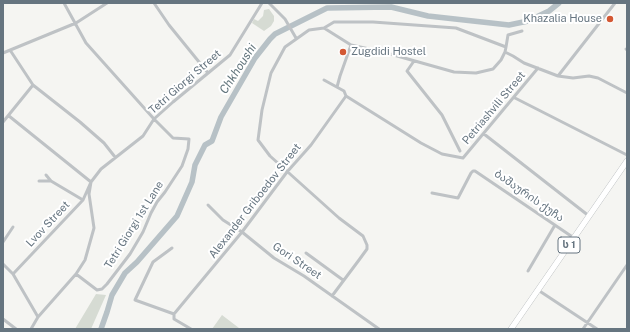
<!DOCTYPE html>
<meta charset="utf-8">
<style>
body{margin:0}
#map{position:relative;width:630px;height:332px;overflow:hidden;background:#f5f5f2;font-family:"Public Sans",sans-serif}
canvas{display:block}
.frame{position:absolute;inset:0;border:4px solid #667580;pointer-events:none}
</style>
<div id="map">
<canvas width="630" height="332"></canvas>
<div class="frame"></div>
</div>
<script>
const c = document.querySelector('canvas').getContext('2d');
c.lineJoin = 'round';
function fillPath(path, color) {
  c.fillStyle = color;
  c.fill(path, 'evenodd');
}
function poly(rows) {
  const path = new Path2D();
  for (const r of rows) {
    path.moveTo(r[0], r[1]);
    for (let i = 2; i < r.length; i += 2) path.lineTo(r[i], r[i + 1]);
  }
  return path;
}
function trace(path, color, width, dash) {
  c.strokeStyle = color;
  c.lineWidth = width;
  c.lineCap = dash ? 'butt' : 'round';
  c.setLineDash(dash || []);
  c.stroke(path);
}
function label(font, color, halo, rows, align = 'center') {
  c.font = font + ' "Public Sans","Noto Sans Georgian",sans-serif';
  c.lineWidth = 4;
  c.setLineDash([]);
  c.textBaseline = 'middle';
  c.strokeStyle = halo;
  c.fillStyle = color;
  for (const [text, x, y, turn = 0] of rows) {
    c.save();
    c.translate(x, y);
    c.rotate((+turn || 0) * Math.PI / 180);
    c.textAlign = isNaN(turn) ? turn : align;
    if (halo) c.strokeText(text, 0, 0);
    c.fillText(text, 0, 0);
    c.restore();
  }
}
fillPath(poly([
 [269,9,274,16,274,21,271,26,264,31,252,23,254,19,258,21,263,16,264,10],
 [96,294,106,295,91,329,75,329],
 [222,315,239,328,238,329,212,329]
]), '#d6dbd3');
trace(poly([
 [101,329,107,312,112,295,125,273,137,262,177,216,192,182,195,165,205,145,212,141,221,117,255,58,270,39,275,34,327,8,391,7,428,16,509,25,528,21,549,11,559,3]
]), '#b7c1c6', 5.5);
const highway = poly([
 [511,329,627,161]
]);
trace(highway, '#b1b5b7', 6);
trace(poly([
 [64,3,86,43,154,119,173,138,189,139,188,149,182,166,165,192,157,202,151,213,143,232,130,254,107,284,102,289,97,290,76,274],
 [154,3,169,25,208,73],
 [269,3,285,19,296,38],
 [324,28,351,45,383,52,454,72,476,73,493,69,501,60,505,52,513,56,524,63,558,76,573,78,589,76,598,78,627,93],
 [506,47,508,35,522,31],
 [626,49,627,50],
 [10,50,33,85,80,122,104,143,115,157],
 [3,53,76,23,107,3],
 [414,61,407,71,442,115,460,151],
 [558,76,615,3],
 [324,80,344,91,346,96,421,143,442,154,463,158,538,68],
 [337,87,340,76,351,45],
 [515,98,627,155],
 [9,116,91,182,83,200,13,274],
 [3,122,33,85],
 [484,134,589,216],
 [46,175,51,181,83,200],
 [39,181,51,181],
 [432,193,458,198,471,173,473,171,475,171,574,238],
 [208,205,223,220,242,232,274,258,304,276,379,329],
 [3,242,13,227],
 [172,248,153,262,135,300,174,314],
 [306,253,343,280],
 [3,264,13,274,38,317],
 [528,271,555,225],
 [538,290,597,329],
 [332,296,359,260,367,249,367,245,363,236,339,218,270,156,258,140,262,110,271,73,285,47,309,30,324,28,334,22,373,22,456,28,506,47,505,52],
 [174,314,242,232,287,172,311,145,346,96],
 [174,314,174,319,191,329],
 [3,319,16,329],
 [31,329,38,317,76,274,85,260,94,228,89,194,91,182,101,169,143,136,154,119,173,102,230,55,262,3],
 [583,329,627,265]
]), '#bec2c5', 3);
trace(highway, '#fff', 5.5);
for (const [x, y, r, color] of [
 [610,19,4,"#d35833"],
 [343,52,4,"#d35833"]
]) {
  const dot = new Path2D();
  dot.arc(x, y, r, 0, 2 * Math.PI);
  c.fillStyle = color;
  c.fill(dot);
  trace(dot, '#fff', 1.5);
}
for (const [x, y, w] of [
 [569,245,22]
]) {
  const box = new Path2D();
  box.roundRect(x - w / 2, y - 8, w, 16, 3);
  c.fillStyle = '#fff';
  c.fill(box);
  trace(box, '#667580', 1);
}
label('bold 10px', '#667580', null, [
 ["ს 1",569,245]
]);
label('11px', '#667580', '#fff', [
 ["Khazalia House",602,19],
 ["Zugdidi Hostel",351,52,"left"]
], 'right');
label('11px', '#667580', '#fff', [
 ["Tetri Giorgi Street",185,82,-41],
 ["Petriashvili Street",494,108,-50],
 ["ბაშაურის ქუჩა",529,196,35],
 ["Alexander Griboedov Street",255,201,-52],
 ["Lvov Street",48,224,-47],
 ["Tetri Giorgi 1st Lane",134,225,-58],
 ["Gori Street",297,261,34]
]);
label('italic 12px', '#63767d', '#fff', [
 ["Chkhoushi",238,69,-57]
]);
</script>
